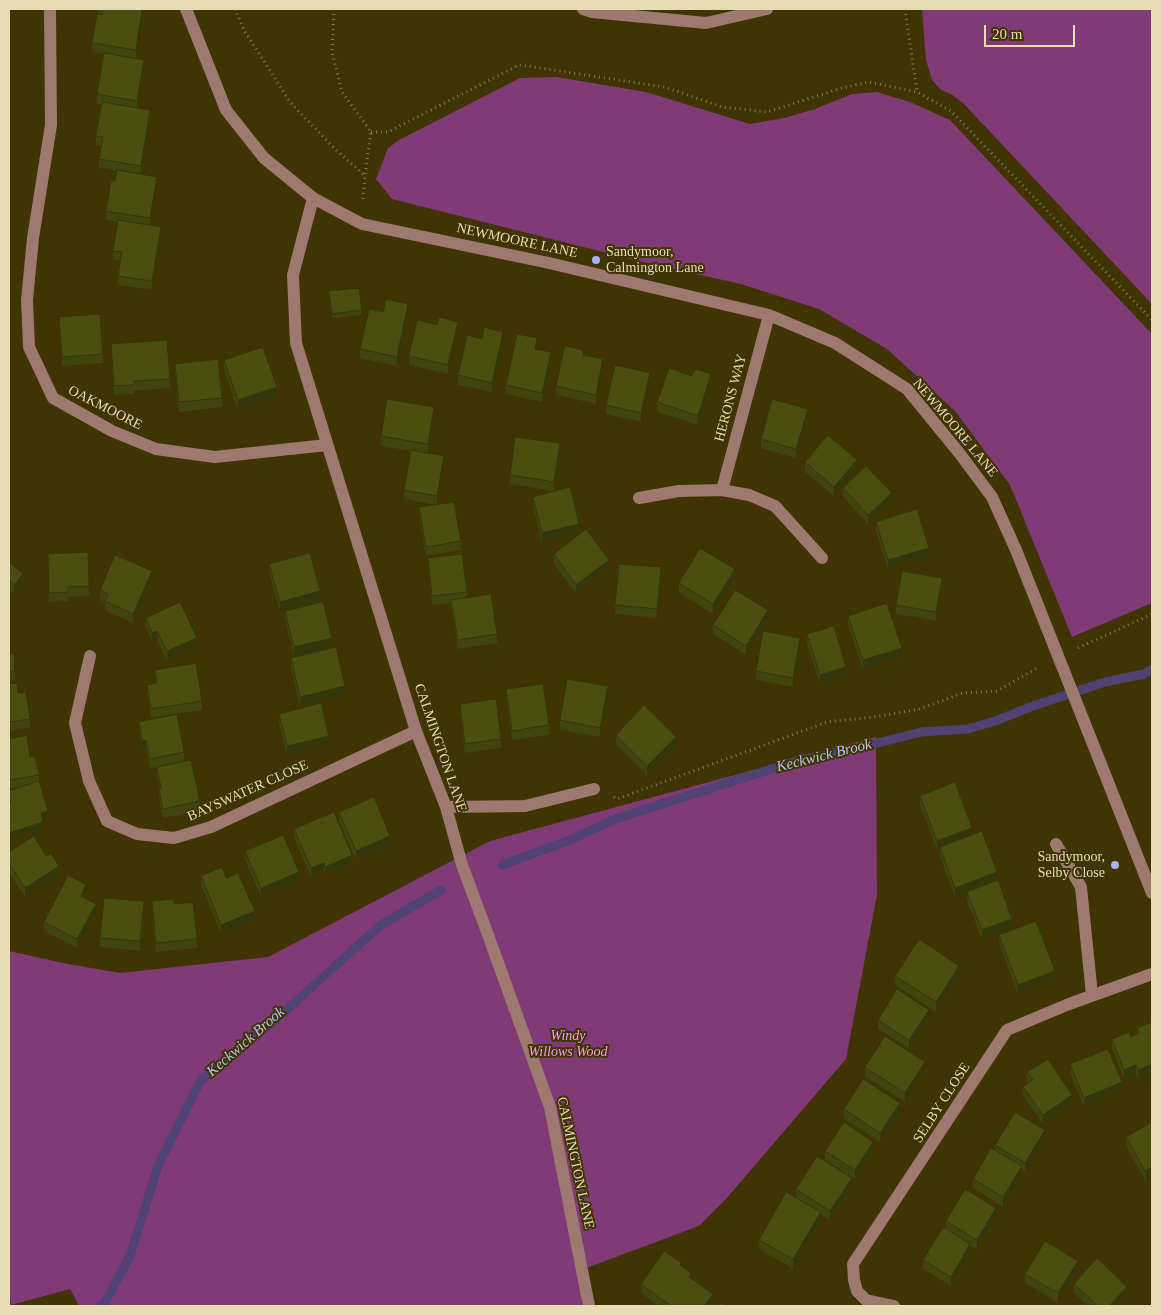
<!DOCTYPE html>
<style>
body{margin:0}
#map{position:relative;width:1161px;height:1315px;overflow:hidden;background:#403402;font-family:"Times New Roman",serif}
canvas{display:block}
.frame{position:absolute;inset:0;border:10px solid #e8dcb4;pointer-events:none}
.scale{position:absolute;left:984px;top:25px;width:91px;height:22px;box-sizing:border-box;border:2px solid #e8dcb4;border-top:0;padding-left:6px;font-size:15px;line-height:18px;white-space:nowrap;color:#e8dcb4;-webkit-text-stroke:4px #403402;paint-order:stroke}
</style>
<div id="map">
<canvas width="1161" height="1315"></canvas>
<div class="frame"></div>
<div class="scale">20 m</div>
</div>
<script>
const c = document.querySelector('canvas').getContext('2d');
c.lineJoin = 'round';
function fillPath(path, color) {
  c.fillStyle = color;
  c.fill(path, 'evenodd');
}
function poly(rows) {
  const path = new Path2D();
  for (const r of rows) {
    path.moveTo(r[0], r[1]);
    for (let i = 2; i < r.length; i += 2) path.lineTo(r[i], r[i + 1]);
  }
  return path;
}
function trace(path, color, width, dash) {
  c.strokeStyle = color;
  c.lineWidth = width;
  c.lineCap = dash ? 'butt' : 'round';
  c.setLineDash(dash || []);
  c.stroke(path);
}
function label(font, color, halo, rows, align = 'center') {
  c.font = font + ' "Times New Roman",serif';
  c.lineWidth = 4;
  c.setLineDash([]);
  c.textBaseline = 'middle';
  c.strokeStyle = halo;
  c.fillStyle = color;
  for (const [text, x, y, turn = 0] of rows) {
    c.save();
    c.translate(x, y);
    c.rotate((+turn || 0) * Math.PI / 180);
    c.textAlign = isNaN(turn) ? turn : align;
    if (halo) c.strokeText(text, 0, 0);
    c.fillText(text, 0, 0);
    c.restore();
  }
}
fillPath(poly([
 [922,9,1152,9,1152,304,963,103,951,94,941,90,932,80,926,60],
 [557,77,646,92,750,124,784,118,815,109,852,94,877,92,910,102,950,120,1152,334,1152,603,1072,637,1010,485,955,411,887,349,819,309,741,284,655,265,392,199,376,179,388,148,399,140,520,78],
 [876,737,877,895,846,1059,726,1199,699,1226,581,1270,582,1306,79,1306,70,1289,11,1305,9,1293,9,951,63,963,120,973,268,957,490,841]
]), '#803a75');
trace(poly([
 [502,865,570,840,615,819,800,760,862,747,921,732,968,729,998,720,1030,707,1105,682,1144,674,1152,669],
 [101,1306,103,1306,130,1256,158,1166,201,1080,285,1011,381,925,441,890]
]), '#504374', 9);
trace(poly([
 [235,9,244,30,290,102,333,147,364,175],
 [334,9,332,52,342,92,371,132,365,175,363,199],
 [905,9,917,92],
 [371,132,388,132,519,65,665,87,722,107,767,112,842,88,869,82,917,92,951,111,1152,320],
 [1078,648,1152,614],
 [614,797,617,799,827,722,874,717,919,709,963,693,997,691,1039,667]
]), '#867a4c', 3, [1, 4]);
trace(poly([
 [50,9,51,125,33,238,27,300,29,347,53,398,112,431,156,449,215,457,327,445],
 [186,9,226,110,264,158,313,198,362,224,549,263,769,315,835,343,907,389,960,454,992,497,1016,550,1152,893],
 [583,9,592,12,706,23,767,9],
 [313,198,293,275,296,343,416,731,446,807,462,865,487,932,550,1107,589,1306],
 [722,490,769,315],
 [639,498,679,491,722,490,749,495,775,506,822,558],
 [90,656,75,723,89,781,107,821,137,834,174,838,211,827,416,731],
 [446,807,525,806,594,789],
 [1056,844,1081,887,1092,995],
 [894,1306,866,1300,857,1291,854,1280,853,1264,1007,1030,1069,1004,1152,974]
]), '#9e7970', 12);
fillPath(poly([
 [98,9,136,9,142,19,136,58,144,69,138,108,150,120,141,174,157,186,150,225,161,236,152,290,118,285,118,276,120,261,113,260,113,251,118,222,106,220,106,211,115,181,117,171,99,168,99,159,101,146,96,145,96,136,101,104,97,104,97,94,103,54,92,52,92,43,98,15],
 [329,291,362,310,362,315,332,318],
 [383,312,408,314,397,366,360,358,360,349],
 [59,317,103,354,103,363,62,366],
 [458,331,448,374,409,365,409,356],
 [482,339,503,341,492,392,458,385,458,375],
 [111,344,170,379,170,388,134,391,134,394,114,395],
 [537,348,537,349,551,361,542,402,506,394,506,385],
 [583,355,603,369,596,404,556,395,556,386],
 [224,360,277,396,238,410,224,370],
 [175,364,222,398,222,407,179,412,175,373],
 [650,382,641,422,606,414,606,405],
 [711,384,698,425,657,412,657,402],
 [434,416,428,453,444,465,437,504,461,541,461,550,426,556,419,517,419,507,436,505,404,499,404,490,411,451,381,446,381,436],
 [808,418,796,458,761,448,761,439],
 [560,453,554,491,579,533,542,543,533,506,533,497,553,491,510,484,510,475],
 [805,462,857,469,834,496,805,472],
 [843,488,892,502,868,524,843,497],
 [876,522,929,557,888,569,876,531],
 [48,554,89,586,89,596,68,597,68,601,49,602],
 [554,554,609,569,576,594,554,564],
 [428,558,467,592,467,597,497,634,497,643,458,649,451,609,451,603,432,605,428,567],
 [9,562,23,583,14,594,9,589],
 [269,564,320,601,280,611,269,573],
 [661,577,657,618,615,614,615,605],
 [735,578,713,614,679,593,679,583],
 [152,580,133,623,105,610,105,602,100,600,100,590],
 [942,587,936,621,896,614,896,605],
 [285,611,332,647,294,656,285,620],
 [848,616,902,657,863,670,848,625],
 [146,618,197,647,167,661,157,640,152,642,146,627],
 [768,620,746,655,713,634,713,625],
 [807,634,846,676,820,684,807,643],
 [800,648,793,687,756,680,756,671],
 [9,654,15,671,15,680,9,680],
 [291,658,345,695,300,706,291,668],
 [155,670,202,701,202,710,151,718,147,694,147,685,156,684],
 [9,684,18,693,30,719,30,728,9,731],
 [506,689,549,725,549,735,512,740,506,698],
 [608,696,600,737,560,730,560,720],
 [460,704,501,739,501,748,465,753,460,713],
 [279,714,329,745,287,756,279,723],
 [139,722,184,752,184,761,200,801,200,811,163,818,159,798,159,789,160,789,157,776,157,767,164,766,150,768,146,750,142,751,139,731],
 [616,735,676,746,647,776,616,744],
 [9,739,30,757,39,775,39,782,48,820,43,822,43,831,9,842,9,791,21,787,9,789],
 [920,796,972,835,997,880,1012,928,982,939,967,901,967,892,955,897,940,857,940,849,937,850,920,805],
 [339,812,390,846,356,860,339,821],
 [294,829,352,864,325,876,324,872,311,877,294,838],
 [245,851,299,881,261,897,245,860],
 [9,852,46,856,59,876,25,897,9,872],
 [201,876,226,878,255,921,221,934,201,885],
 [86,894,85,898,96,913,77,948,44,931,44,922],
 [152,901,174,904,197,939,197,948,156,952,152,911],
 [144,910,140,951,100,947,100,938],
 [999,935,1055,980,1018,994,999,944],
 [959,975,936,1012,895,985,895,976],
 [929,1019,909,1049,878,1029,878,1020],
 [1152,1022,1138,1079,1136,1074,1124,1079,1112,1048,1112,1039,1131,1037,1137,1034,1137,1028],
 [1070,1064,1122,1092,1084,1107,1070,1073],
 [865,1067,925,1071,905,1102,865,1076],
 [1027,1072,1072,1104,1043,1124,1023,1096,1023,1087,1029,1083,1027,1082],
 [844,1109,900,1113,880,1142,844,1118],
 [1152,1122,1145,1180,1126,1146,1126,1137],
 [1045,1139,1025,1172,1022,1170,1022,1176,1003,1207,973,1188,973,1179,995,1150,995,1145],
 [825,1151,873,1151,855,1179,825,1160],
 [852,1187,830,1221,821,1215,821,1221,793,1269,759,1249,759,1240,796,1198,796,1189],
 [996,1218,977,1250,970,1245,970,1253,951,1286,923,1269,923,1260,946,1229,946,1221],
 [682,1266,691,1278,713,1303,711,1306,658,1306,641,1293,641,1284],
 [1078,1270,1058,1303,1025,1283,1025,1274],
 [1074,1284,1127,1296,1118,1306,1088,1306,1074,1293]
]), '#40440e');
fillPath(poly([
 [142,10,142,19,136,60,136,50],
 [144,60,144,69,137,111,137,101],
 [150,110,150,120,141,175,141,166],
 [157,177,157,186,150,227,150,218],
 [161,227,161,236,152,290,152,281],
 [408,304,408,314,397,366,397,357],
 [458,322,458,331,448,374,448,365],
 [503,332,503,341,492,392,492,383],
 [537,338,537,348,535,358,535,349],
 [551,352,551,361,542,402,542,393],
 [603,359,603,369,596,404,596,395],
 [650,373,650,382,641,422,641,413],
 [711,374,711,384,698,425,698,416],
 [277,387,277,396,238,410,238,400],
 [434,407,434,416,428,454,428,444],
 [808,409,808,418,796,458,796,449],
 [560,443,560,453,554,491,554,482],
 [444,456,444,465,437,505,437,496],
 [857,460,857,469,834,496,834,487],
 [892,493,892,502,868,524,868,515],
 [579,524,579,533,542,543,542,533],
 [929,548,929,557,888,569,888,560],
 [609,560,609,569,576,594,576,585],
 [661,567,661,577,657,618,657,609],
 [735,569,735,578,713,614,713,604],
 [152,571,152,580,133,623,133,614],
 [23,574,23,583,14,594,14,585],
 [942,578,942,587,936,621,936,612],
 [320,591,320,601,280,611,280,602],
 [768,610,768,620,746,655,746,646],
 [157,631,157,640,152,642,152,633],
 [197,638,197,647,167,661,167,651],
 [332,638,332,647,294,656,294,647],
 [800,638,800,648,793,687,793,678],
 [902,648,902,657,863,670,863,660],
 [846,667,846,676,820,684,820,675],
 [345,686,345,695,300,706,300,697],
 [608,686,608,696,600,737,600,728],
 [329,736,329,745,287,756,287,746],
 [676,737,676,746,647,776,647,766],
 [146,740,146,750,142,751,142,741],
 [48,811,48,820,41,823,41,813],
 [43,822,43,831,9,842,9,833],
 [972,828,972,837,940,847,940,849,937,850,937,841],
 [390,836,390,846,356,860,356,851],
 [352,855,352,864,325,876,325,867],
 [324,863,324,872,311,877,311,868],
 [59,866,59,876,25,897,25,888],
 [299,872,299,881,261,897,261,888],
 [997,872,997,881,955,897,955,888],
 [86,885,86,894,81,905,81,896],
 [144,901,144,910,140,951,140,941],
 [96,904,96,913,77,948,77,939],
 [255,911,255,921,221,934,221,925],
 [1012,919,1012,928,982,939,982,930],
 [959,966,959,975,936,1012,936,1002],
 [1055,971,1055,980,1018,994,1018,985],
 [929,1010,929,1019,909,1049,909,1040],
 [925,1062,925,1071,905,1102,905,1093],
 [1152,1064,1152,1073,1138,1079,1138,1070],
 [1136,1065,1136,1074,1124,1079,1124,1070],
 [1122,1082,1122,1092,1084,1107,1084,1098],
 [1072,1095,1072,1104,1043,1124,1043,1115],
 [900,1103,900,1113,880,1142,880,1133],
 [1045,1130,1045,1139,1025,1172,1025,1163],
 [873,1142,873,1151,855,1179,855,1170],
 [1022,1166,1022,1176,1003,1207,1003,1197],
 [1152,1167,1152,1176,1145,1180,1145,1171],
 [852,1178,852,1187,830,1221,830,1211],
 [996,1208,996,1218,977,1250,977,1240],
 [821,1212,821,1221,793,1269,793,1259],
 [970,1244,970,1253,951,1286,951,1277],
 [1078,1261,1078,1270,1058,1303,1058,1293],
 [1127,1287,1127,1296,1118,1306,1109,1306],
 [713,1294,713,1303,711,1306,704,1306]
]), '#34370b');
const building = poly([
 [103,9,136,9,142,10,136,50,92,43,97,14,102,15,103,9],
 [104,53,144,60,137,101,97,94,104,53],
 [102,102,150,110,141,166,99,159,103,137,96,136,102,102],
 [117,170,157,177,150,218,106,211,111,181,115,181,117,170],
 [118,220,161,227,152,281,118,276,122,252,113,251,118,220],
 [359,288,362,310,332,314,329,291,359,288],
 [386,299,408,304,397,357,360,349,369,309,383,312,386,299],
 [100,314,103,354,62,357,59,317,100,314],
 [439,317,458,322,448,365,409,356,417,320,437,325,439,317],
 [484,327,503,332,492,383,458,375,467,335,482,339,484,327],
 [517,334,537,338,535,349,551,352,542,393,506,385,517,334],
 [167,340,170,379,134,381,134,385,114,386,111,344,167,340],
 [565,346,583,350,583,355,603,359,596,395,556,386,565,346],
 [263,347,277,387,238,400,224,360,263,347],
 [218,359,222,398,179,402,175,364,218,359],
 [615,365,650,373,641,413,606,405,615,365],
 [669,368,692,376,695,369,711,374,698,416,657,402,669,368],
 [387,399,434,407,428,444,381,436,387,399],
 [772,399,808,409,796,449,761,439,772,399],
 [828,435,857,460,834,487,805,462,828,435],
 [515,437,560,443,554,482,510,475,515,437],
 [411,450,444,456,437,496,404,490,411,450],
 [866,466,892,493,868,515,843,488,866,466],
 [570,487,579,524,542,533,533,497,570,487],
 [454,502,461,541,426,547,419,507,454,502],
 [917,509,929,548,888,560,876,522,917,509],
 [586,529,609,560,576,585,554,554,586,529],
 [700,548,735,569,713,604,679,583,700,548],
 [88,552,89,586,68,587,68,592,49,593,48,554,88,552],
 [310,553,320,591,280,602,269,564,310,553],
 [462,554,467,592,432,596,428,558,462,554],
 [115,555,152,571,133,614,105,601,108,594,100,590,115,555],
 [9,562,23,574,14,585,9,580,9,562],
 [619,564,661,567,657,609,615,605,619,564],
 [902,571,942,578,936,612,896,605,902,571],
 [735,590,768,610,746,646,713,625,735,590],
 [491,594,497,634,458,640,451,600,491,594],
 [180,602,197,638,167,651,157,631,152,633,146,618,180,602],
 [323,602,332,638,294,647,285,611,323,602],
 [887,603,902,648,863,660,848,616,887,603],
 [834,626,846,667,820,675,807,634,834,626],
 [763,631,800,638,793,678,756,671,763,631],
 [336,647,345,686,300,697,291,658,336,647],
 [14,653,15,671,9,671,9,654,14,653],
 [196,663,202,701,151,709,147,685,157,683,155,670,196,663],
 [567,679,608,686,600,728,560,720,567,679],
 [17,683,18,693,26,692,30,719,9,722,9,684,17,683],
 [543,684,549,725,512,731,506,689,543,684],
 [496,699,501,739,465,744,460,704,496,699],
 [321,703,329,736,287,746,279,714,321,703],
 [644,705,676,737,647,766,616,735,644,705],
 [177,714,184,752,150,759,146,740,142,741,139,722,177,714],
 [27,735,30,757,35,756,39,775,9,780,9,739,27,735],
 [191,760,200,801,163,809,159,789,161,788,157,767,191,760],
 [39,781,48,811,41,813,43,822,9,833,9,803,11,803,9,797,9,791,39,781],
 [955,782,972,828,937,841,920,796,955,782],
 [374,797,390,836,356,851,339,812,374,797],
 [334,812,352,855,325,867,324,863,311,868,294,829,334,812],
 [982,831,997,872,955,888,940,847,982,831],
 [283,835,299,872,261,888,245,851,283,835],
 [34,836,46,856,51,853,59,866,25,888,9,863,9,852,34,836],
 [222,867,226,878,238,873,255,911,221,925,201,876,222,867],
 [68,875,86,885,81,896,96,904,77,939,44,922,68,875],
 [998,880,1012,919,982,930,967,892,998,880],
 [104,898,144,901,140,941,100,938,104,898],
 [174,899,174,904,193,902,197,939,156,943,152,901,174,899],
 [1036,921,1055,971,1018,985,999,935,1036,921],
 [919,939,959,966,936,1002,895,976,919,939],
 [897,989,929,1010,909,1040,878,1020,897,989],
 [1152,1022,1152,1064,1138,1070,1136,1065,1124,1070,1112,1039,1129,1032,1131,1037,1139,1033,1137,1028,1152,1022],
 [885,1036,925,1062,905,1093,865,1067,885,1036],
 [1108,1049,1122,1082,1084,1098,1070,1064,1108,1049],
 [1048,1059,1072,1095,1043,1115,1023,1087,1033,1080,1027,1072,1048,1059],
 [863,1079,900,1103,880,1133,844,1109,863,1079],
 [1015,1112,1045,1130,1025,1163,995,1145,1015,1112],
 [844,1122,873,1142,855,1170,825,1151,844,1122],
 [1152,1122,1152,1167,1145,1171,1126,1137,1152,1122],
 [991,1148,1022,1166,1003,1197,973,1179,991,1148],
 [817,1156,852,1178,830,1211,796,1189,817,1156],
 [965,1189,996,1208,977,1240,946,1221,965,1189],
 [786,1192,821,1212,793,1259,759,1240,786,1192],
 [943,1227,970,1244,951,1277,923,1260,943,1227],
 [1045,1241,1078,1261,1058,1293,1025,1274,1045,1241],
 [664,1251,682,1263,680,1265,691,1273,689,1277,713,1294,704,1306,671,1306,641,1284,664,1251],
 [1097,1258,1127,1287,1109,1306,1098,1306,1074,1284,1097,1258],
 [720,1303,726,1306,718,1306,720,1303]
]);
fillPath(building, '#4a4f10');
trace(building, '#34370b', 1);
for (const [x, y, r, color] of [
 [596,260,5,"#a1b3fd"],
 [1115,865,5,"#a1b3fd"]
]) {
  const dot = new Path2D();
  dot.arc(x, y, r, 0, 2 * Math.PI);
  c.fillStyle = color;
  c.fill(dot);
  trace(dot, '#403402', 2);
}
label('14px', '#e8dcb4', '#403402', [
 ["NEWMOORE LANE",517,241,12],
 ["HERONS WAY",731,398,-75],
 ["OAKMOORE",105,408,27],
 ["NEWMOORE LANE",955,428,50],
 ["CALMINGTON LANE",440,748,71],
 ["BAYSWATER CLOSE",248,791,-24],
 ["SELBY CLOSE",942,1103,-57],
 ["CALMINGTON LANE",575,1163,78]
]);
label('14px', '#e8dcb4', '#403402', [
 ["Sandymoor,",606,252],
 ["Calmington Lane",606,268],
 ["Sandymoor,",1105,857,"right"],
 ["Selby Close",1105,873,"right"]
], 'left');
label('italic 14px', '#f49ee4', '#403402', [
 ["Windy",568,1036],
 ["Willows Wood",568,1052]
]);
label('italic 15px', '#b7c3f1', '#403402', [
 ["Keckwick Brook",824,756,-14],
 ["Keckwick Brook",246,1042,-41]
]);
</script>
